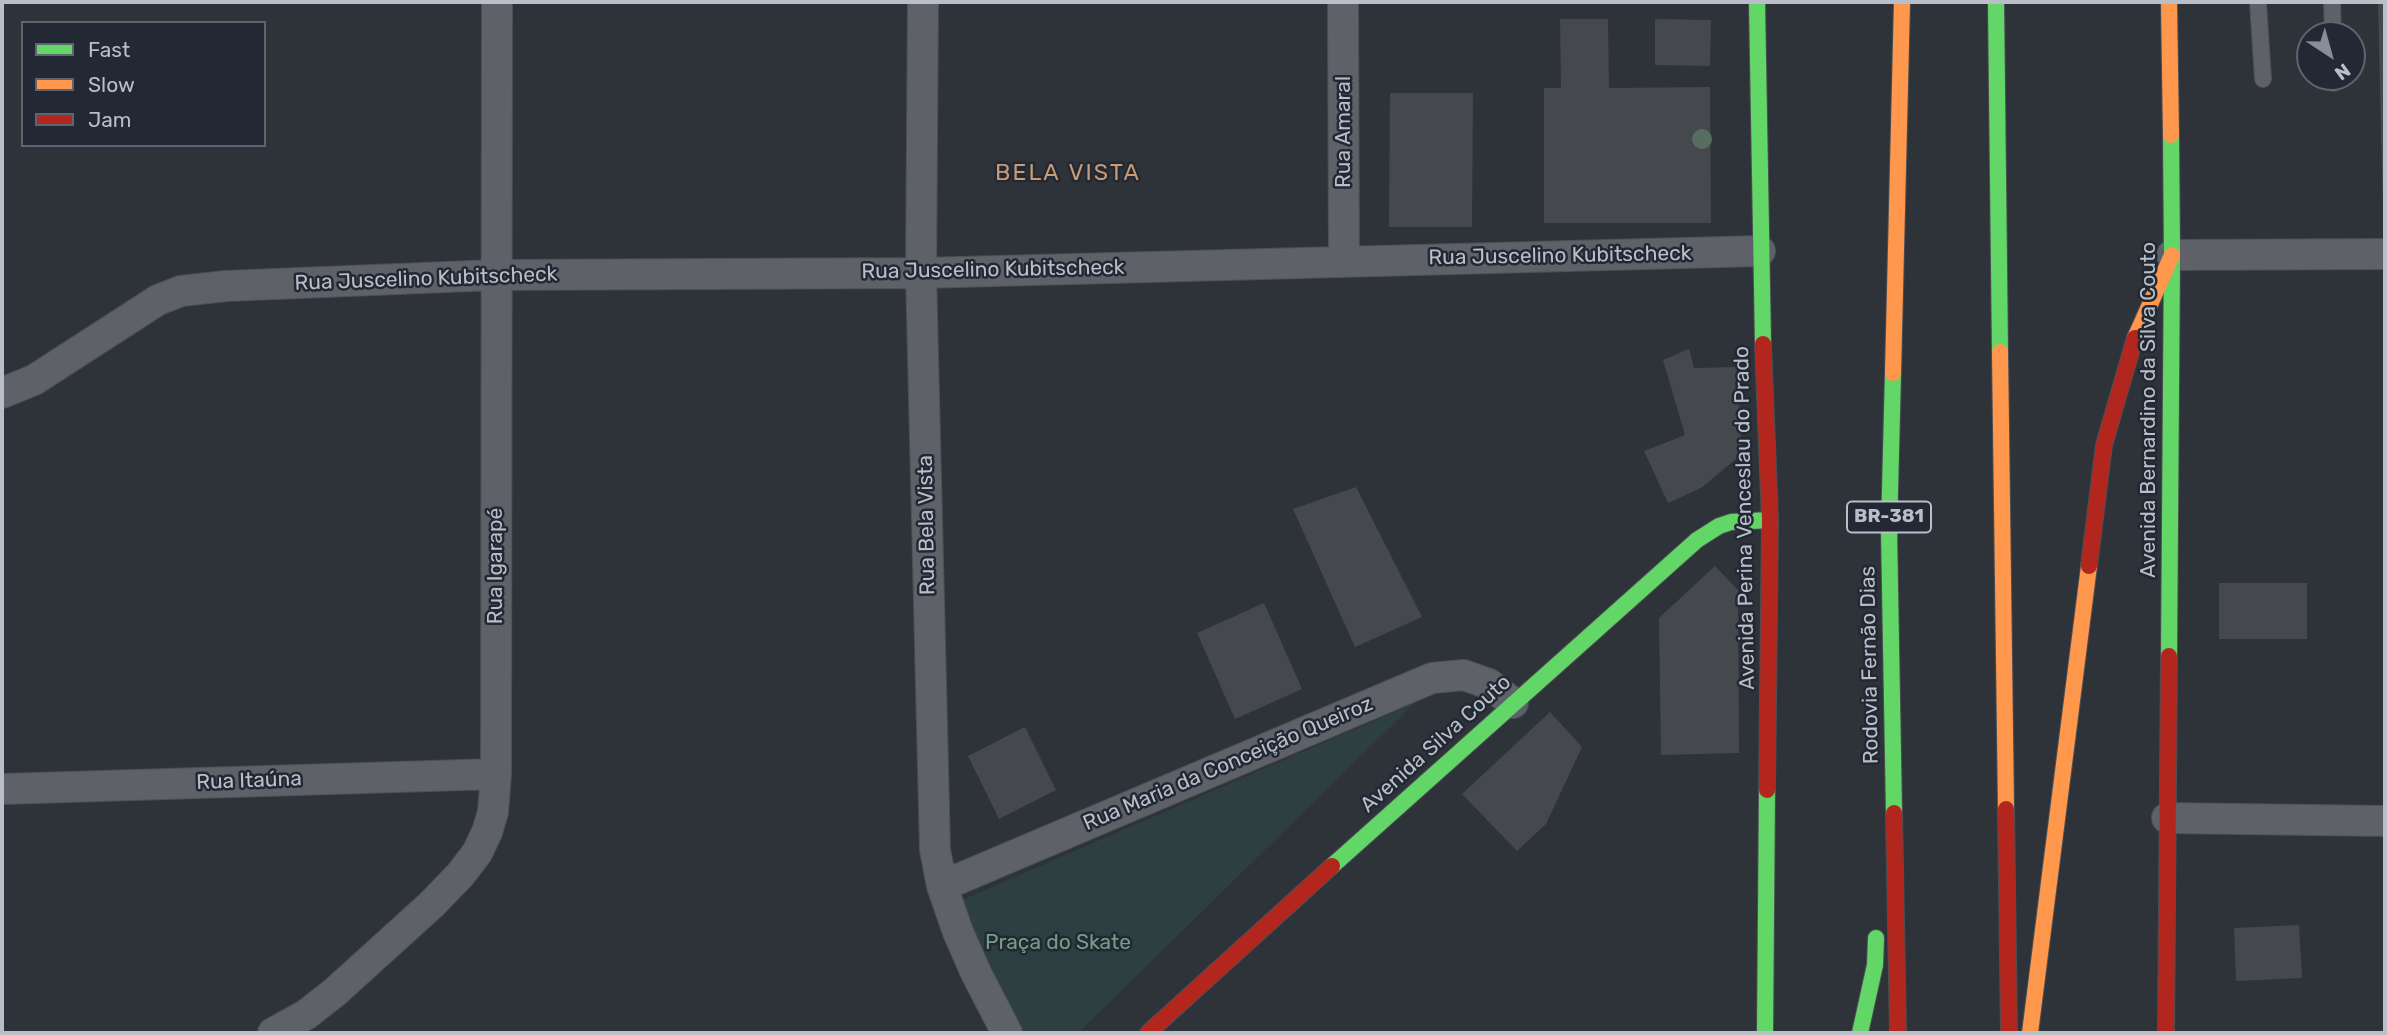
<!DOCTYPE html>
<meta charset="utf-8">
<style>
body{margin:0}
#map{position:relative;width:2387px;height:1035px;overflow:hidden;background:#2e3339;font-family:Rubik,sans-serif}
canvas{display:block}
.frame{position:absolute;inset:0;border:4px solid #b9bfc9;pointer-events:none}
.legend{position:absolute;left:21px;top:21px;width:245px;height:126px;box-sizing:border-box;background:#222934;border:2px solid #5e6570;margin:0;padding:9px 12px;list-style:none;font-size:21px;color:#b9bfc9}
.legend li{display:flex;align-items:center;gap:14px;height:35px}
.legend b{width:35px;border:2px solid #5e6570}
.north{position:absolute;left:2296px;top:21px;width:70px;height:70px;box-sizing:border-box;background:#222934;border:2px solid #5e6570;border-radius:50%;rotate:144deg;font-size:19px;font-weight:700;line-height:28px;text-align:center;color:#b9bfc9}
.north::after{content:'';display:block;margin:auto;width:24px;height:32px;background:#888e97;clip-path:polygon(50% 0,100% 100%,50% 72%,0 100%)}
</style>
<div id="map">
<canvas width="2387" height="1035"></canvas>
<div class="frame"></div>
<ul class="legend">
<li><b style="height:9px;background:#63d668"></b>Fast</li>
<li><b style="height:9px;background:#ff974d"></b>Slow</li>
<li><b style="height:9px;background:#b3261e"></b>Jam</li>
</ul>
<div class="north">N</div>
</div>
<script>
const c = document.querySelector('canvas').getContext('2d');
c.lineJoin = 'round';
function fillPath(path, color) {
  c.fillStyle = color;
  c.fill(path, 'evenodd');
}
function poly(rows) {
  const path = new Path2D();
  for (const r of rows) {
    path.moveTo(r[0], r[1]);
    for (let i = 2; i < r.length; i += 2) path.lineTo(r[i], r[i + 1]);
  }
  return path;
}
function trace(path, color, width, dash) {
  c.strokeStyle = color;
  c.lineWidth = width;
  c.lineCap = dash ? 'butt' : 'round';
  c.setLineDash(dash || []);
  c.stroke(path);
}
function label(font, color, halo, rows, align = 'center') {
  c.font = font + ' Rubik,sans-serif';
  c.lineWidth = 5;
  c.setLineDash([]);
  c.textBaseline = 'middle';
  c.strokeStyle = halo;
  c.fillStyle = color;
  for (const [text, x, y, turn = 0] of rows) {
    c.save();
    c.translate(x, y);
    c.rotate((+turn || 0) * Math.PI / 180);
    c.textAlign = isNaN(turn) ? turn : align;
    if (halo) c.strokeText(text, 0, 0);
    c.fillText(text, 0, 0);
    c.restore();
  }
}
fillPath(poly([
 [1415,703,1078,1033,1019,1033,991,985,962,900]
]), '#2e3f41');
fillPath(poly([
 [2378,2,2385,2,2385,215,2383,215],
 [1560,19,1608,19,1609,88,1710,87,1711,223,1544,223,1544,88,1561,88],
 [1655,19,1711,20,1710,66,1655,65],
 [1390,93,1473,93,1472,227,1389,227],
 [1689,349,1694,368,1737,367,1742,454,1701,488,1668,503,1644,451,1685,435,1663,360],
 [1356,487,1422,617,1355,647,1293,509],
 [1715,566,1738,590,1739,753,1661,755,1659,618],
 [2219,583,2307,583,2307,639,2219,639],
 [1264,603,1302,689,1235,719,1197,633],
 [1550,712,1582,747,1546,824,1517,851,1462,794],
 [1025,727,1056,790,999,819,968,756],
 [2299,925,2302,978,2236,981,2234,928]
]), '#45494e');
const lane = poly([
 [2258,2,2263,79],
 [2332,2,2333,35],
 [2334,77,2334,83]
]);
const street = poly([
 [923,2,921,273,935,850,942,886,958,932,976,973,1007,1033],
 [1343,2,1344,261],
 [2172,255,2385,254],
 [2,393,34,380,158,300,181,291,226,286,496,275,921,273,1760,251],
 [2,789,496,774],
 [2167,818,2385,821],
 [942,886,1432,678,1464,675,1489,684,1513,703],
 [273,1033,307,1014,335,992,432,904,460,875,477,853,487,832,493,812,496,774,497,2]
]);
const fast = poly([
 [1757,2,1763,344],
 [1996,2,2000,352],
 [1893,373,1889,530,1894,813],
 [2169,656,2172,255,2171,135],
 [1332,866,1697,540,1719,526,1731,522,1770,520],
 [1765,1033,1767,790],
 [1860,1033,1875,965,1876,938]
]);
const slow = poly([
 [2169,2,2171,135],
 [2135,338,2172,255],
 [2000,352,2006,809],
 [1893,373,1902,2],
 [2030,1033,2089,566]
]);
const jam = poly([
 [1763,344,1770,520,1767,790],
 [2089,566,2104,445,2135,338],
 [2006,809,2009,1033],
 [1894,813,1898,1033],
 [1148,1033,1332,866],
 [2166,1033,2169,656]
]);
trace(lane, '#4c4f54', 18);
trace(street, '#4c4f54', 32);
trace(fast, '#4c4f54', 18);
trace(slow, '#4c4f54', 18);
trace(jam, '#4c4f54', 18);
trace(lane, '#5e6168', 16);
trace(street, '#5e6168', 30);
trace(fast, '#63d668', 16);
trace(slow, '#ff974d', 16);
trace(jam, '#b3261e', 16);
c.fillStyle = '#586d62';
for (const [x, y] of [
 [1702,139]
]) {
  c.beginPath();
  c.arc(x, y, 10, 0, 2 * Math.PI);
  c.fill();
}
for (const [x, y, w] of [
 [1889,517,84]
]) {
  const box = new Path2D();
  box.roundRect(x - w / 2, y - 15.5, w, 31, 5);
  c.fillStyle = '#222934';
  c.fill(box);
  trace(box, '#b9bfc9', 2);
}
label('bold 19px', '#b9bfc9', null, [
 ["BR-381",1889,517]
]);
label('21px', '#b9bfc9', '#222934', [
 ["Rua Amaral",1344,132,-90],
 ["Rua Juscelino Kubitscheck",1560,256,-1],
 ["Rua Juscelino Kubitscheck",993,270,-1],
 ["Rua Juscelino Kubitscheck",426,279,-2],
 ["Avenida Bernardino da Silva Couto",2149,410,-90],
 ["Avenida Perina Venceslau do Prado",1745,518,-91],
 ["Rua Bela Vista",927,525,-91],
 ["Rua Igarapé",496,566,-90],
 ["Rodovia Fernão Dias",1870,665,-91],
 ["Avenida Silva Couto",1436,744,-42],
 ["Rua Maria da Conceição Queiroz",1228,764,-23],
 ["Rua Itaúna",249,781,-2]
]);
label('21px', '#7a9c83', '#222934', [
 ["Praça do Skate",1058,943]
]);
c.letterSpacing = '2px';
label('23px', '#ca9a74', '#222934', [
 ["BELA VISTA",1068,173]
]);
c.letterSpacing = '0px';
</script>
